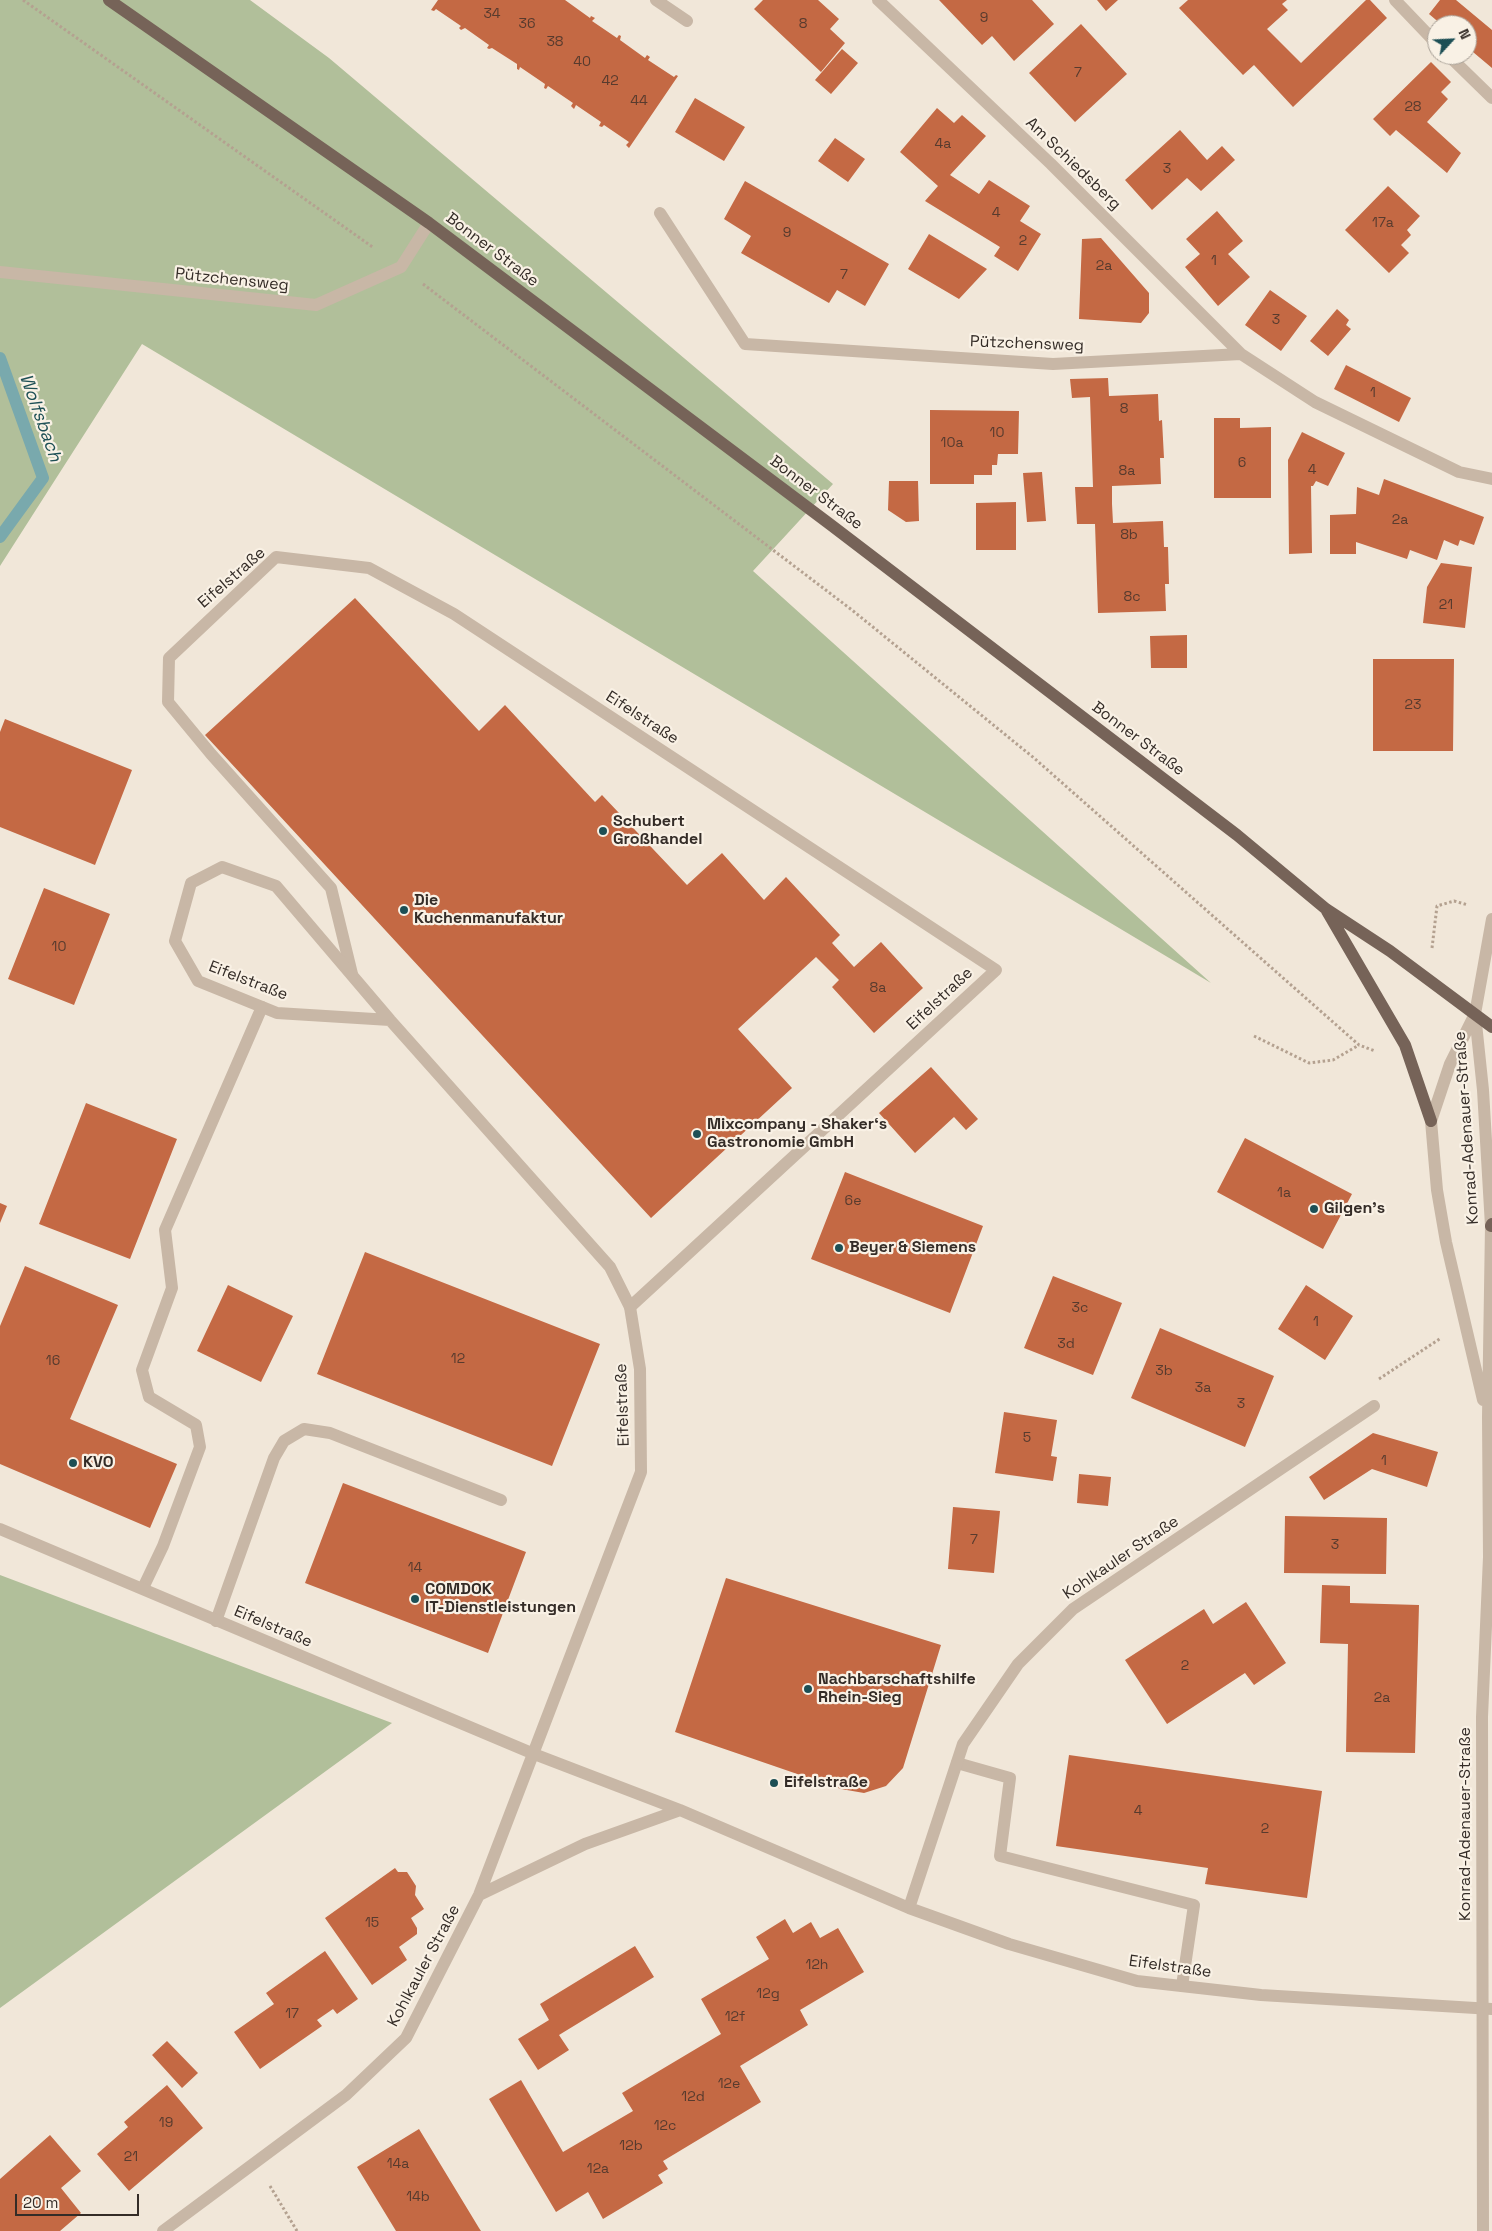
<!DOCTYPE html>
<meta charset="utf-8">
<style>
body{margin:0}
#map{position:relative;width:1492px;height:2231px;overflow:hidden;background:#f1e7d9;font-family:"Space Grotesk",sans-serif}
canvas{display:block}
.north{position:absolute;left:1427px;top:15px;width:50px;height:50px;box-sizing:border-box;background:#f9f1e5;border:1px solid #aaa299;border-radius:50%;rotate:65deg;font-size:14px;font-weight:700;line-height:20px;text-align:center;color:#342c27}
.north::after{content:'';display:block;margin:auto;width:18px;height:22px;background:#1d4f55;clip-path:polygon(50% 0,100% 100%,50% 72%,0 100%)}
.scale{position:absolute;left:15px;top:2194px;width:124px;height:22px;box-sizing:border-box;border:2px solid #342c27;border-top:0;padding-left:6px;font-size:15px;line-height:18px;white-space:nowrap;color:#342c27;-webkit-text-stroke:4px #f9f1e5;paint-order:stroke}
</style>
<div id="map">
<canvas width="1492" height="2231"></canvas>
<div class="north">N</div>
<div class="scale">20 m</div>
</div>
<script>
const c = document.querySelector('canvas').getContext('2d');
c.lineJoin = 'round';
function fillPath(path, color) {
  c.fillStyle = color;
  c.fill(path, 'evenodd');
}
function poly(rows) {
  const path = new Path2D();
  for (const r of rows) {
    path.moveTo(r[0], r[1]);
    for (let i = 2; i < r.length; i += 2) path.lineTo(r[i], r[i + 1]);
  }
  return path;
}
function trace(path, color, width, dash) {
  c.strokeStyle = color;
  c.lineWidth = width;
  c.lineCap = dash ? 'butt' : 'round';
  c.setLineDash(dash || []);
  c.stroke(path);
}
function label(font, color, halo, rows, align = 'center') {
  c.font = font + ' "Space Grotesk",sans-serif';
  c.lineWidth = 4.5;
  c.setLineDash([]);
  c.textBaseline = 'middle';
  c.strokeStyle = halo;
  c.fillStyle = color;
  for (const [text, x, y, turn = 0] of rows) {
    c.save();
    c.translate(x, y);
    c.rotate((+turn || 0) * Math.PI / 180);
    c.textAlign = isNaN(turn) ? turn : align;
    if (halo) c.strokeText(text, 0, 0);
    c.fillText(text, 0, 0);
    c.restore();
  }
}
fillPath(poly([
 [0,0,250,0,329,58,833,484,753,571,1211,983,142,344,0,566],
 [0,1575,392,1723,0,2008]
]), '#b1bf9a');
trace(poly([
 [0,358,43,478,0,537]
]), '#79a9ad', 12);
fillPath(poly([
 [438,0,565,0,590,18,591,16,595,18,592,21,617,38,619,35,621,36,620,40,645,58,647,55,650,57,648,60,674,77,676,75,678,76,629,148,626,145,629,142,604,125,602,127,599,126,601,122,576,105,574,109,571,106,573,103,548,86,546,89,544,88,545,84,520,67,519,70,517,69,517,64,492,48,489,49,487,48,489,45,465,28,461,30,459,28,461,26,436,9,434,11,431,10],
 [763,0,818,0,839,19,830,29,845,43,821,72,754,9],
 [939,0,1032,0,1054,24,1014,61,992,36,982,45],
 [1097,0,1118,0,1106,11],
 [1188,0,1287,0,1282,4,1288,10,1267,29,1301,63,1366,0,1370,0,1387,18,1293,107,1254,65,1243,75,1179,8],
 [1440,0,1456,0,1492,30,1492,68,1467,47,1467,25,1442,25,1429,14],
 [1081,24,1127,74,1075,122,1029,73],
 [842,49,858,63,831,94,815,80],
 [1431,62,1451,82,1441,92,1448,99,1427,122,1461,153,1447,173,1396,130,1390,136,1373,119],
 [695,98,745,127,724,161,675,132],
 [937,108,954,123,962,115,986,136,950,175,979,194,989,180,1030,206,1020,221,1041,234,1018,271,994,256,1000,247,925,201,938,186,900,152],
 [1180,130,1207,160,1222,146,1235,160,1201,191,1187,178,1152,210,1125,180],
 [835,138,865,159,848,182,818,161],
 [745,181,889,264,865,306,837,290,829,303,741,253,751,236,724,219],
 [1388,186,1420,216,1407,230,1411,235,1401,245,1409,253,1389,273,1345,230],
 [1217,211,1243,241,1228,254,1250,277,1218,306,1185,267,1200,254,1186,239],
 [929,234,987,269,959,299,908,269],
 [1101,238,1149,293,1149,313,1141,323,1079,319,1082,239],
 [1270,290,1307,316,1281,351,1245,325],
 [1337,309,1349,320,1346,325,1351,329,1328,356,1310,341],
 [1346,365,1411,398,1399,422,1334,389],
 [1108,378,1109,396,1158,394,1159,421,1162,420,1164,458,1160,458,1161,484,1112,486,1112,504,1113,523,1163,521,1164,547,1168,547,1169,584,1165,584,1166,611,1098,613,1095,524,1077,524,1075,487,1093,487,1090,397,1072,398,1070,379],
 [930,410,1019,411,1018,454,998,454,997,465,992,465,992,475,974,475,974,484,930,484],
 [1214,418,1240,418,1240,428,1271,427,1271,498,1214,498],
 [1302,432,1345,453,1328,486,1316,481,1313,486,1311,486,1312,553,1289,554,1288,460],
 [1042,472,1046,521,1027,522,1023,473],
 [1384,479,1484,517,1474,545,1460,540,1458,546,1444,540,1437,560,1410,550,1407,559,1356,542,1356,554,1330,554,1330,515,1356,514,1357,487,1379,495],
 [889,481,918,481,919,521,906,522,888,510],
 [1016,502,1016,550,976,550,976,503],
 [1441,563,1472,567,1465,628,1423,623,1427,587],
 [355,598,479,731,505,705,595,802,602,795,687,885,722,853,764,900,786,877,840,935,832,943,854,967,881,942,923,988,874,1033,832,987,839,980,816,957,738,1029,792,1088,651,1218,205,735],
 [1187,635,1187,668,1151,668,1150,636],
 [1373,659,1454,659,1453,751,1373,751],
 [5,719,132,770,95,865,0,827,0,732],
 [44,888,110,914,74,1005,8,979],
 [931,1067,978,1119,966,1130,954,1117,915,1153,879,1113],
 [86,1103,177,1139,130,1259,39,1224],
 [1245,1138,1352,1194,1323,1249,1217,1192],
 [845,1172,983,1226,950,1313,811,1259],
 [0,1203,7,1206,0,1223],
 [365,1252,600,1344,552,1466,317,1374],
 [25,1266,118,1305,70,1419,177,1464,150,1528,0,1464,0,1326],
 [1053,1276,1122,1303,1093,1375,1024,1348],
 [228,1285,293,1316,261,1382,197,1351],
 [1306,1285,1353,1316,1325,1360,1278,1329],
 [1160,1328,1274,1376,1245,1447,1131,1398],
 [1004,1412,1057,1420,1051,1456,1057,1457,1053,1481,995,1473],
 [1373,1433,1438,1452,1427,1487,1372,1469,1324,1500,1309,1477],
 [1079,1474,1111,1477,1108,1506,1077,1503],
 [343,1483,526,1552,488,1653,305,1583],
 [953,1507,1000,1511,994,1573,948,1569],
 [1285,1516,1387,1518,1386,1574,1284,1573],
 [726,1578,941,1645,903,1768,886,1786,864,1793,841,1789,675,1732],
 [1322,1585,1350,1586,1350,1603,1419,1605,1415,1753,1346,1752,1348,1644,1320,1643],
 [1246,1602,1286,1663,1254,1685,1245,1673,1167,1724,1125,1660,1204,1609,1213,1624],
 [1069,1755,1322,1791,1307,1898,1205,1884,1208,1868,1056,1846],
 [395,1868,398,1872,407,1872,416,1886,415,1895,424,1909,411,1918,417,1928,417,1934,399,1947,407,1960,372,1985,325,1918],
 [785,1919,793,1933,811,1922,820,1938,838,1928,864,1972,800,2010,808,2025,740,2066,761,2102,663,2161,668,2169,658,2175,663,2183,603,2219,588,2192,556,2212,489,2099,521,2080,563,2152,633,2111,622,2093,721,2034,701,1999,769,1959,756,1937],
 [635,1946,654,1977,559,2035,569,2050,538,2070,518,2039,549,2020,540,2004],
 [325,1951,358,1999,337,2014,333,2009,317,2020,322,2026,260,2069,234,2032,274,2004,266,1993],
 [167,2041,198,2073,182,2088,152,2055],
 [167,2085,203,2128,129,2191,97,2154,128,2127,124,2122],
 [419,2129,479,2228,481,2231,396,2231,357,2167],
 [50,2135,81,2171,61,2188,81,2213,60,2231,0,2231,0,2179]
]), '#c46944');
trace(poly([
 [23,0,374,248],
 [423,284,852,610,1034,758,1359,1045,1375,1051],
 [1432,948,1437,906,1454,901,1468,905],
 [1254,1036,1309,1063,1333,1060,1359,1045],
 [1379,1379,1441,1338],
 [270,2186,297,2231]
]), '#b4a190', 3, [2.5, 2.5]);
trace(poly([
 [352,974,331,888,211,754,168,702,169,658,276,557,369,568,454,614,996,970,630,1307],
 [143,1588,163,1546,200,1447,196,1425,149,1397,142,1370,172,1288,165,1230,262,1007],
 [216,1621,274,1458,284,1441,304,1429,330,1433,501,1500],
 [957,1763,1010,1778,1000,1856,1194,1905,1182,1986]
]), '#c8b7a6', 12);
trace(poly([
 [656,0,687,21],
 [878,0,1051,164,1241,354],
 [1395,0,1437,44],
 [1448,55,1492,98],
 [660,213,745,344,1053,364,1241,354,1315,402,1459,472,1492,479],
 [0,272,316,305,401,267,429,223],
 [1475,1014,1492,919],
 [0,1529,534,1754,680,1810,909,1908,1009,1944,1137,1981,1261,1995,1492,2009],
 [479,1895,585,1844,680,1810],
 [909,1908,963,1744,1018,1664,1073,1609,1374,1406],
 [163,2231,346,2095,406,2038,479,1895,641,1472,640,1369,630,1307,610,1267,390,1020,276,886,222,867,191,883,175,941,198,981,277,1013,390,1020]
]), '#c8b7a6', 12);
trace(poly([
 [1475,1014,1483,1090,1491,1226,1488,1417,1489,1557,1482,1717,1483,2231],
 [1475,1014,1450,1064,1431,1121,1437,1190,1446,1242,1483,1400]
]), '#c8b7a6', 12);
trace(poly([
 [109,0,429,223,831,525,1237,835,1326,909,1390,951,1492,1027],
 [1327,911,1405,1045,1431,1121],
 [1491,1226,1492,1224]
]), '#766358', 12);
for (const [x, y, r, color] of [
 [603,831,5,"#1d4f55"],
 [404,910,5,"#1d4f55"],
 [697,1134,5,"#1d4f55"],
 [1314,1209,5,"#1d4f55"],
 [839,1248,5,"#1d4f55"],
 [73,1463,5,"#1d4f55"],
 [415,1599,5,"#1d4f55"],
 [808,1689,5,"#1d4f55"],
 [774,1783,5,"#1d4f55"]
]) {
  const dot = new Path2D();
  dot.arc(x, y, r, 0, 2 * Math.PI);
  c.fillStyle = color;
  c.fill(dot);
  trace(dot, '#f9f1e5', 2);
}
label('14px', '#583b2e', null, [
 ["34",492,14],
 ["9",984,18],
 ["36",527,24],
 ["8",803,24],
 ["38",555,42],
 ["40",582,62],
 ["7",1078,73],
 ["42",610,81],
 ["44",639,101],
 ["28",1413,107],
 ["4a",943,144],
 ["3",1167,169],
 ["4",996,213],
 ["17a",1383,223],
 ["9",787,233],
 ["2",1023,241],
 ["1",1214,261],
 ["2a",1104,266],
 ["7",844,275],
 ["3",1276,320],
 ["1",1373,393],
 ["8",1124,409],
 ["10",997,433],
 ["10a",952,443],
 ["6",1242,463],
 ["4",1312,470],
 ["8a",1127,471],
 ["2a",1400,520],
 ["8b",1129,535],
 ["8c",1132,597],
 ["21",1446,605],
 ["23",1413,705],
 ["10",59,947],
 ["8a",878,988],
 ["1a",1284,1193],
 ["6e",853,1201],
 ["3c",1080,1308],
 ["1",1316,1322],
 ["3d",1066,1344],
 ["12",458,1359],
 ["16",53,1361],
 ["3b",1164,1371],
 ["3a",1203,1388],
 ["3",1241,1404],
 ["5",1027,1438],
 ["1",1384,1461],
 ["7",974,1540],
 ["3",1335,1545],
 ["14",415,1568],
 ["2",1185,1666],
 ["2a",1382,1698],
 ["4",1138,1811],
 ["2",1265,1829],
 ["15",372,1923],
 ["12h",817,1965],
 ["12g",768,1994],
 ["17",292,2014],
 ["12f",735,2017],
 ["12e",729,2084],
 ["12d",693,2097],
 ["19",166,2123],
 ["12c",665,2126],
 ["12b",631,2146],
 ["21",131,2157],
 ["14a",398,2164],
 ["12a",598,2169],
 ["14b",418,2197]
]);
label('16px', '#342c27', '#f9f1e5', [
 ["Am Schiedsberg",1073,164,44],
 ["Bonner Straße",492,250,37],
 ["Pützchensweg",232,280,6],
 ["Pützchensweg",1027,344,2],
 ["Bonner Straße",816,493,37],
 ["Eifelstraße",232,578,-41],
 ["Eifelstraße",642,718,33],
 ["Bonner Straße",1138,739,37],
 ["Eifelstraße",248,981,21],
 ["Eifelstraße",940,999,-43],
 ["Konrad-Adenauer-Straße",1467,1128,-94],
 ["Eifelstraße",623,1405,-92],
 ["Kohlkauler Straße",1121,1558,-34],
 ["Eifelstraße",273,1627,23],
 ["Konrad-Adenauer-Straße",1466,1824,-90],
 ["Kohlkauler Straße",424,1966,-62],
 ["Eifelstraße",1170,1967,8]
]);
label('bold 16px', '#342c27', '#f9f1e5', [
 ["Schubert",613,822],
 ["Großhandel",613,840],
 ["Die",414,901],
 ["Kuchenmanufaktur",414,919],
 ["Mixcompany - Shaker‘s",707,1125],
 ["Gastronomie GmbH",707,1143],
 ["Gilgen's",1324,1209],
 ["Beyer & Siemens",849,1248],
 ["KVO",83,1463],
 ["COMDOK",425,1590],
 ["IT-Dienstleistungen",425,1608],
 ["Nachbarschaftshilfe",818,1680],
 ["Rhein-Sieg",818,1698],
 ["Eifelstraße",784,1783]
], 'left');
label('italic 18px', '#1d4f55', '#f9f1e5', [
 ["Wolfsbach",40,418,70]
]);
</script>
